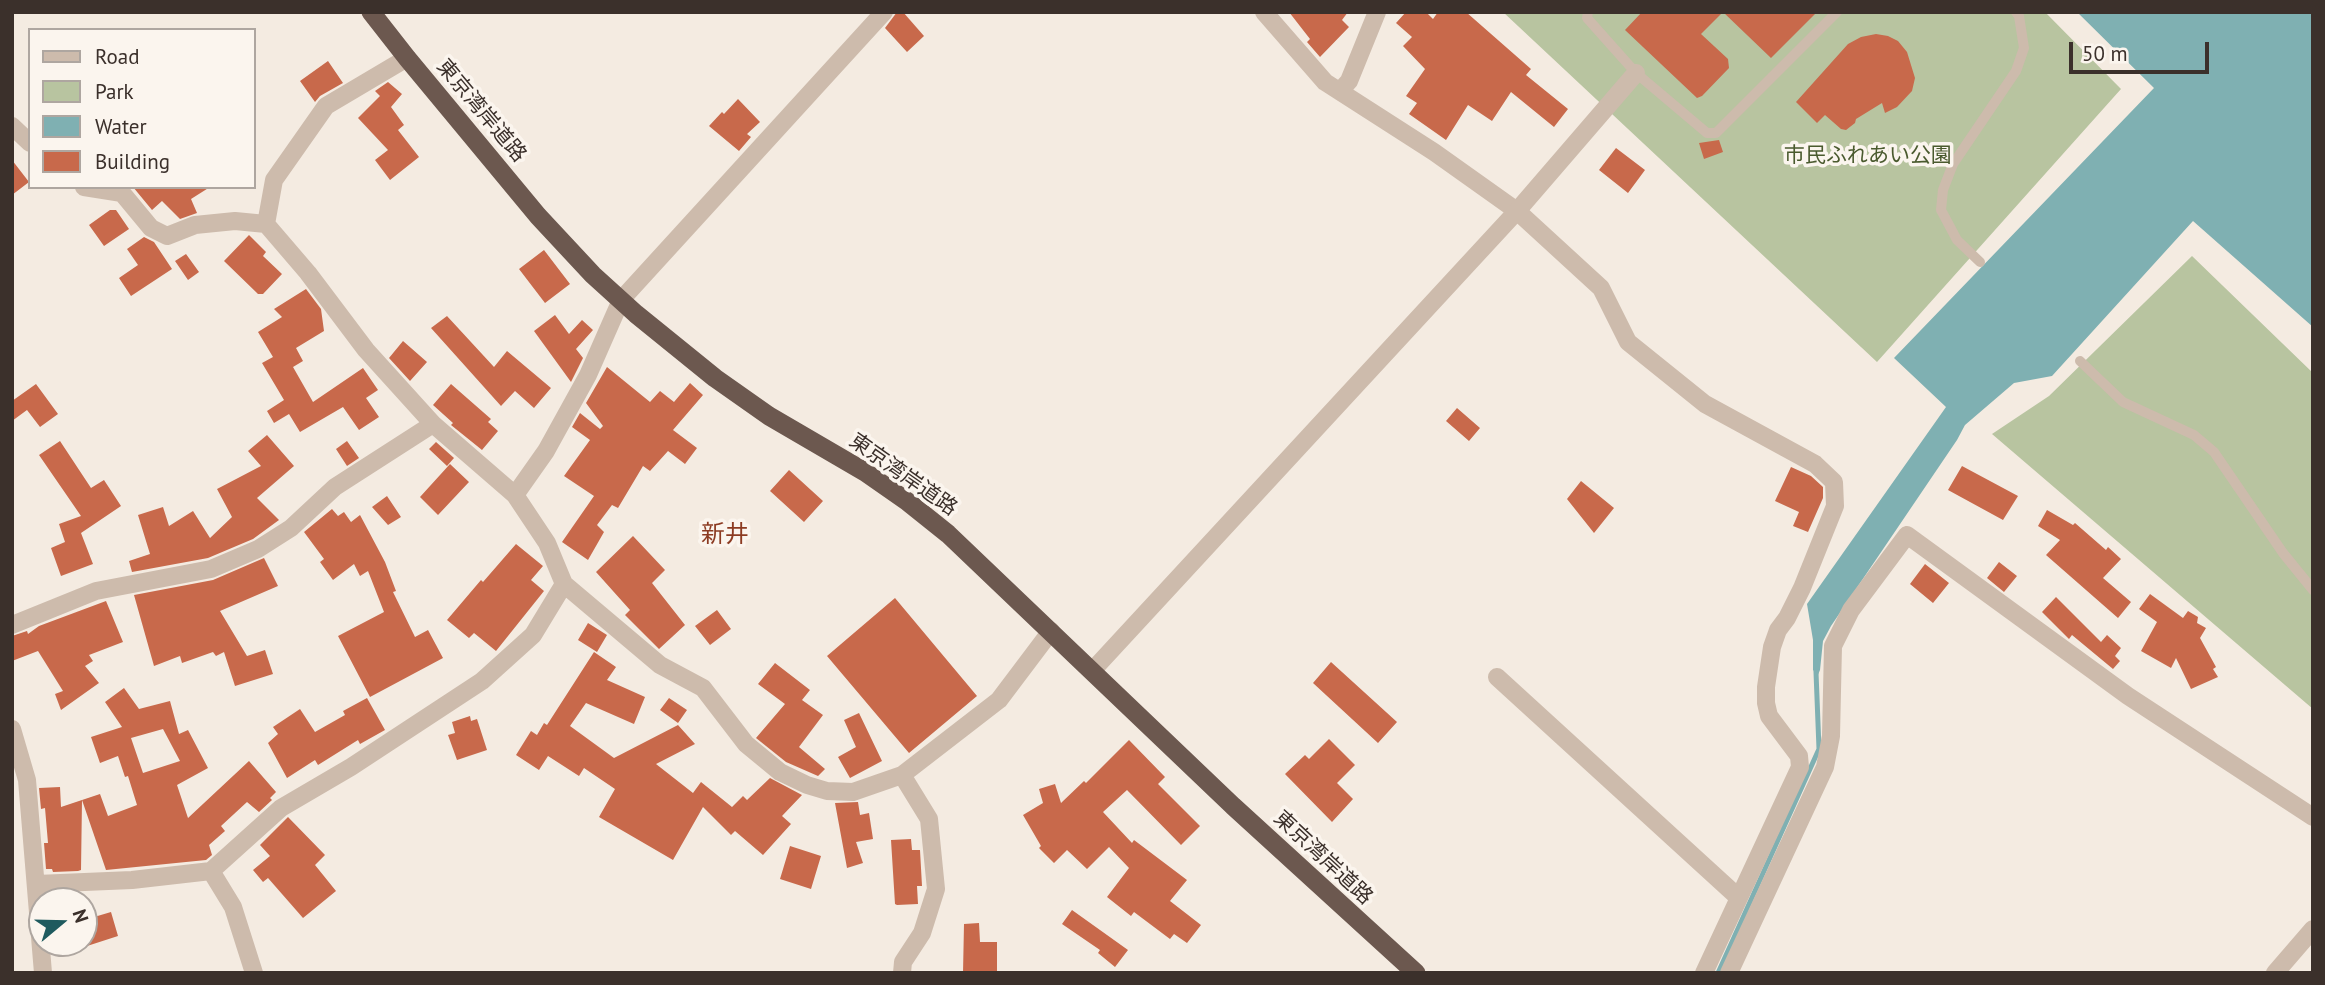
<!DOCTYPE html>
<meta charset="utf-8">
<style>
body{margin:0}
#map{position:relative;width:2325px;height:985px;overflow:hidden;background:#f4ebe1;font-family:"PT Sans",sans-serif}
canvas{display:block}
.frame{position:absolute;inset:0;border:14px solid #3b302b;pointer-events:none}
.legend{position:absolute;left:28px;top:28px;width:228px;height:161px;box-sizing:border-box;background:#fbf5ee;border:2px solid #aea6a0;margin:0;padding:9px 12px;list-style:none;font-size:21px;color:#3b302b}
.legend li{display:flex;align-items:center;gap:14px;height:35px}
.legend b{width:35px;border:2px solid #aea6a0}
.north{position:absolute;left:28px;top:887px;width:70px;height:70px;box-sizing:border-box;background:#fbf5ee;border:2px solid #aea6a0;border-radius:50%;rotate:71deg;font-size:19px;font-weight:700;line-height:28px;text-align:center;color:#3b302b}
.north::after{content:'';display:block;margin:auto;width:24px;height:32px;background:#1f5a5e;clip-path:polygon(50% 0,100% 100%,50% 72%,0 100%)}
.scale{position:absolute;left:2069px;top:42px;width:140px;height:32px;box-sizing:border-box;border:4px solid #3b302b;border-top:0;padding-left:9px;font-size:21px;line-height:24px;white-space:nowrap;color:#3b302b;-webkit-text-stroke:5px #fbf5ee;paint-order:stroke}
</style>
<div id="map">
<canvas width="2325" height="985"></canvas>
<div class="frame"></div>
<ul class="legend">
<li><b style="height:9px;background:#cdbbac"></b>Road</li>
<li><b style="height:19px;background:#b8c4a0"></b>Park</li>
<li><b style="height:19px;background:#7fb0b2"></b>Water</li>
<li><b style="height:19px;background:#c8694b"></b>Building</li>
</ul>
<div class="north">N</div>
<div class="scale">50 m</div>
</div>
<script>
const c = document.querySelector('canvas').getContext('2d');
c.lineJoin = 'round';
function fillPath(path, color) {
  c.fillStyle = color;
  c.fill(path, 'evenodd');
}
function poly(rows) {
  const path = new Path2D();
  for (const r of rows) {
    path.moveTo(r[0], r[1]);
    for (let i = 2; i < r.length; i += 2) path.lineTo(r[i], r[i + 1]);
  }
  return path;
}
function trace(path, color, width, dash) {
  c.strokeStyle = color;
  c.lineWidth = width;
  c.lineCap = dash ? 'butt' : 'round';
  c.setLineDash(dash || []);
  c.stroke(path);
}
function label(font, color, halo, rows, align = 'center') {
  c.font = font + ' "PT Sans","Noto Sans JP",sans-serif';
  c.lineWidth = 7;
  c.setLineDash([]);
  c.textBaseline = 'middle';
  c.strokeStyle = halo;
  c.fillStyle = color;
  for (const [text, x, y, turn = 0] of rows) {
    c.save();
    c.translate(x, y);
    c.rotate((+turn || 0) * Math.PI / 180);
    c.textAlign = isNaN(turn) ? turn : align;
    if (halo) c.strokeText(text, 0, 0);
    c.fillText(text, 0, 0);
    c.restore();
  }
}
fillPath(poly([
 [1503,12,2045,12,2121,89,1877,362],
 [2192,256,2313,373,2313,709,1992,434,2049,396]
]), '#b8c4a0');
fillPath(poly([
 [2077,12,2313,12,2313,327,2193,221,2052,376,2014,383,1965,425,1957,440,1831,626,1823,641,1820,670,1817,677,1813,670,1813,640,1807,604,1946,407,1894,358,2154,88]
]), '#7fb0b2');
trace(poly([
 [1718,973,1819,749,1816,672]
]), '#7fb0b2', 5);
fillPath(poly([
 [897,12,903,12,924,36,907,52,885,28],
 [1289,12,1348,12,1342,20,1349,27,1320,57,1307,42,1310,39],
 [1406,12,1426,12,1433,19,1438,12,1466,12,1531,69,1526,75,1568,109,1554,127,1511,92,1492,121,1468,105,1446,140,1409,114,1417,103,1406,96,1425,69,1403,46,1412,37,1396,23],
 [1642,12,1817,12,1771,58,1723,12,1701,34,1728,59,1729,68,1702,96,1697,98,1625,30],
 [1876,34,1888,36,1898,41,1907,52,1915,78,1912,91,1897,107,1885,113,1882,103,1856,119,1855,123,1846,130,1841,129,1825,115,1817,123,1796,102,1848,44,1861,37],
 [328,61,343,83,320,96,315,102,300,81],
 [388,82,402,94,391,107,404,125,398,130,419,157,390,180,375,160,388,150,358,118,380,96,375,91],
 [738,99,760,122,747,134,751,137,739,151,709,126,722,112,724,114],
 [1719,140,1723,152,1704,159,1699,143],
 [1616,148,1645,170,1628,193,1599,170],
 [12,160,29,182,12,195],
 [133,187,210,187,191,199,197,213,180,219,162,201,152,210],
 [110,210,116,210,129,229,104,246,89,225],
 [249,235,266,252,263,256,282,274,263,294,258,294,224,261],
 [144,237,154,242,172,269,131,296,119,278,138,265,127,249],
 [544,250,570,284,545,303,519,269],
 [186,254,199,272,188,280,175,261],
 [306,289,321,309,324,331,296,348,303,361,293,367,313,402,363,368,378,390,366,398,379,417,359,430,343,407,300,432,289,414,274,423,267,411,284,400,262,363,273,357,258,332,282,317,274,309],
 [555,315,569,334,582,320,593,330,576,349,583,358,571,382,534,331],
 [447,316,494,367,507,351,551,388,534,408,515,391,501,406,431,328],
 [403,341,427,362,410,381,389,358],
 [607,367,650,402,660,391,674,402,690,383,703,395,673,430,697,448,685,464,668,451,650,471,643,466,618,508,612,505,597,525,604,532,588,560,562,542,594,496,564,476,590,440,572,427,580,413,600,429,603,426,586,403],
 [36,384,58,414,40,427,27,410,12,421,12,401],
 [451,384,491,419,488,422,498,431,482,450,451,425,453,423,433,405],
 [1457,408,1480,428,1469,441,1446,421],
 [267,435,294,466,257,498,279,520,253,539,208,558,132,572,129,561,150,554,138,515,163,507,169,526,193,511,210,538,232,517,217,489,261,466,248,451],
 [60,441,91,488,104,480,121,506,81,533,93,564,61,576,51,548,65,542,59,524,81,516,39,455],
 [347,441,359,458,347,466,336,449],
 [436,442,454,458,447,466,429,449],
 [450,464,469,482,438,515,420,497],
 [1962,466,2018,496,2003,520,1948,490],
 [1791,467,1811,476,1823,487,1823,498,1808,532,1793,526,1799,512,1775,501],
 [789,470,823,501,804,522,770,491],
 [1581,481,1614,508,1594,533,1567,499],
 [387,496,401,517,388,525,372,507],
 [332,509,338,516,344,512,351,522,360,515,385,562,396,591,393,592,415,637,428,630,443,658,370,697,338,636,384,612,368,571,360,576,354,564,333,580,320,562,324,559,304,532],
 [2047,510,2073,525,2075,523,2106,550,2108,547,2121,559,2103,578,2131,602,2118,618,2046,555,2060,540,2038,526],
 [633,536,665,570,652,583,685,625,659,649,625,615,630,610,596,572],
 [516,544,543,566,531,580,544,591,496,651,474,633,469,638,447,620,481,580,483,582],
 [264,558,278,586,220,611,247,656,265,650,273,674,235,686,224,652,216,656,213,652,182,663,180,656,154,666,134,595,213,580],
 [1999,562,2017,576,2004,592,1987,578],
 [1925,564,1949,583,1933,603,1910,584],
 [2150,594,2183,618,2188,611,2198,617,2197,623,2206,628,2200,638,2216,667,2213,669,2218,677,2191,689,2176,658,2171,668,2141,651,2157,622,2139,609],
 [2056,597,2101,642,2107,635,2121,648,2115,656,2120,661,2113,669,2072,635,2069,639,2042,612],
 [895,598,977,696,909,753,827,656],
 [106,601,123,642,89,655,93,661,85,666,99,683,61,710,55,694,63,691,38,651,12,661,12,636,27,631,28,634,39,626],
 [717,610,731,629,710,645,695,626],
 [588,623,607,635,597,652,578,640],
 [594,652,616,667,607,680,645,697,634,724,586,703,570,726,614,758,678,725,695,744,656,764,693,793,701,782,732,807,743,796,747,800,770,778,802,795,782,816,791,824,763,855,735,831,731,835,703,807,673,860,599,817,615,789,584,768,579,776,548,756,539,770,516,755,531,731,537,735,544,723,547,725],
 [1331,662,1397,722,1378,743,1313,683],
 [775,663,810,690,802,700,823,715,799,747,825,769,818,776,786,762,756,738,785,704,758,684],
 [124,688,139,709,170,701,179,734,188,730,208,768,177,785,188,818,249,761,276,792,270,798,272,800,259,812,247,802,221,826,225,831,209,845,212,855,206,860,106,870,82,800,100,794,108,816,137,805,128,776,125,777,118,756,100,763,91,737,122,727,105,702],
 [163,729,180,761,143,773,131,738],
 [367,698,385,730,360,744,358,740,318,765,315,760,287,778,268,743,278,734,273,727,300,709,315,732,345,715,343,711],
 [669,698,687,710,678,723,660,710],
 [859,713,882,761,850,778,838,757,856,747,844,720],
 [470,716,471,721,477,719,487,750,457,760,448,735,455,733,452,722],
 [1329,739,1355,765,1337,783,1353,799,1332,822,1285,774,1305,755,1309,759],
 [1129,740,1165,777,1158,784,1200,826,1181,845,1127,790,1103,812,1132,843,1134,840,1187,880,1170,901,1201,925,1187,943,1174,934,1170,939,1134,912,1131,916,1107,897,1129,868,1109,847,1087,869,1067,850,1054,863,1039,848,1041,846,1023,815,1043,803,1039,789,1055,784,1061,803,1084,781,1086,783],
 [60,787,61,807,82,800,81,870,78,871,53,872,52,869,46,869,44,843,48,843,45,808,41,809,39,788],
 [858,802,860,815,869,813,873,839,856,842,863,863,847,868,835,803],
 [288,817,325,855,315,865,336,891,303,918,268,878,263,882,253,870,270,856,260,845],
 [911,839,912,850,920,850,922,886,917,886,918,904,897,905,895,904,891,840],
 [790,846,821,856,811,889,780,879],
 [79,894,80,901,55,901,54,895],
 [1072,910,1128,950,1115,967,1098,953,1100,950,1062,924],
 [111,912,118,936,84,947,84,920],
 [979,923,980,942,997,942,997,973,963,973,964,924]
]), '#c8694b');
trace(poly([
 [1588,12,1587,18,1636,73,1707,133,1716,133,1837,12],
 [1980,262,1957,240,1941,210,1943,190,1953,164,2016,71,2024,48,2019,16,2016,12],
 [2080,361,2123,402,2194,435,2214,452,2283,553,2313,590]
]), '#cdbbac', 10);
trace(poly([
 [1264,12,1325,82,1434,152,1517,211,1601,288,1628,342,1705,404,1815,464,1834,482,1835,506,1802,588,1787,618,1778,630,1772,647,1766,687,1766,703,1769,716,1799,756,1800,767,1704,973],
 [1340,91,1349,81,1377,12],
 [12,126,30,143],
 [84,187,122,193,151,228,167,236,195,225,235,221,266,224,308,273,366,350,433,424,515,495,547,543,564,584,660,665,703,688,746,744,780,772,807,785,827,791,853,792,902,775,999,700,1051,631],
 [266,224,274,180,326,106,407,58],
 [515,495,546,451,588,375,621,300,884,12],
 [12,625,96,591,211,569,258,549,291,528,335,487,433,424],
 [1497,677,1739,898],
 [12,729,27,780,43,973],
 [211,871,233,907,254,973],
 [37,884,132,880,211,871,281,808,351,767,482,681,533,635,564,584],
 [902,973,903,962,922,933,936,889,929,819,902,775],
 [1729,973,1825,767,1831,736,1833,646,1851,610,1907,535,2128,696,2313,817],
 [2275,973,2313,929]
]), '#cdbbac', 18);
trace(poly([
 [1092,671,1517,211,1636,73]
]), '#cdbbac', 18);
trace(poly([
 [371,12,407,58,538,216,593,275,636,314,715,378,769,416,865,472,908,502,948,534,1233,806,1416,973]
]), '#6c584f', 19);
label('21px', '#3b302b', '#fbf5ee', [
 ["東京湾岸道路",481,111,50],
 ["東京湾岸道路",903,475,35],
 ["東京湾岸道路",1323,858,43]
]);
label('21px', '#4a5a2e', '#fbf5ee', [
 ["市民ふれあい公園",1868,156]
]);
label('24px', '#8c3b22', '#fbf5ee', [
 ["新井",725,535]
]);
</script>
